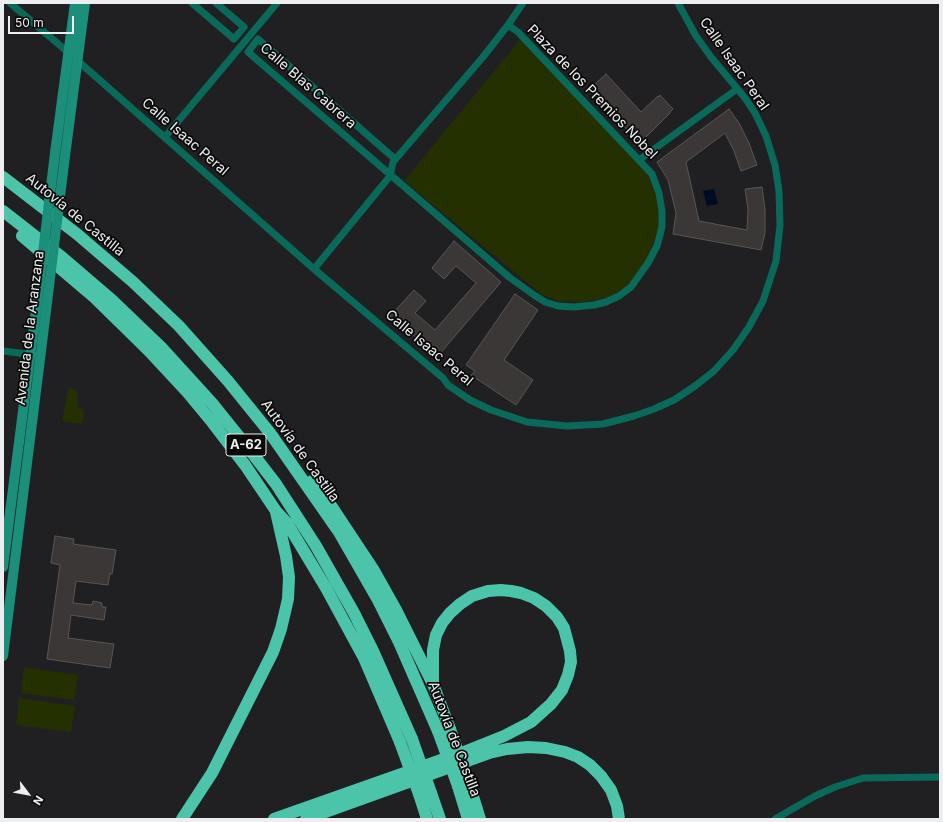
<!DOCTYPE html>
<meta charset="utf-8">
<style>
body{margin:0}
#map{position:relative;width:943px;height:822px;overflow:hidden;background:#202022;font-family:Inter,sans-serif}
canvas{display:block}
.frame{position:absolute;inset:0;border:4px solid #edeeef;pointer-events:none}
.north{position:absolute;left:8px;top:774px;width:40px;height:40px;-webkit-text-stroke:3px #0a0a0b;paint-order:stroke;rotate:122deg;font-size:11px;font-weight:700;line-height:16px;text-align:center;color:#edeeef}
.north::after{content:'';display:block;margin:auto;width:14px;height:18px;background:#edeeef;clip-path:polygon(50% 0,100% 100%,50% 72%,0 100%)}
.scale{position:absolute;left:8px;top:16px;width:66px;height:18px;box-sizing:border-box;border:2px solid #edeeef;border-top:0;padding-left:5px;font-size:12px;line-height:14px;white-space:nowrap;color:#edeeef;-webkit-text-stroke:3px #0a0a0b;paint-order:stroke}
</style>
<div id="map">
<canvas width="943" height="822"></canvas>
<div class="frame"></div>
<div class="north">N</div>
<div class="scale">50 m</div>
</div>
<script>
const c = document.querySelector('canvas').getContext('2d');
c.lineJoin = 'round';
function fillPath(path, color) {
  c.fillStyle = color;
  c.fill(path, 'evenodd');
}
function poly(rows) {
  const path = new Path2D();
  for (const r of rows) {
    path.moveTo(r[0], r[1]);
    for (let i = 2; i < r.length; i += 2) path.lineTo(r[i], r[i + 1]);
  }
  return path;
}
function trace(path, color, width, dash) {
  c.strokeStyle = color;
  c.lineWidth = width;
  c.lineCap = dash ? 'butt' : 'round';
  c.setLineDash(dash || []);
  c.stroke(path);
}
function label(font, color, halo, rows, align = 'center') {
  c.font = font + ' Inter,sans-serif';
  c.lineWidth = 3.5;
  c.setLineDash([]);
  c.textBaseline = 'middle';
  c.strokeStyle = halo;
  c.fillStyle = color;
  for (const [text, x, y, turn = 0] of rows) {
    c.save();
    c.translate(x, y);
    c.rotate((+turn || 0) * Math.PI / 180);
    c.textAlign = isNaN(turn) ? turn : align;
    if (halo) c.strokeText(text, 0, 0);
    c.fillText(text, 0, 0);
    c.restore();
  }
}
fillPath(poly([
 [522,37,648,175,654,190,657,201,659,226,653,244,647,259,634,279,624,288,610,297,585,302,577,302,557,301,541,294,404,181],
 [68,388,77,390,78,407,83,410,84,416,81,424,62,421],
 [24,667,78,675,74,700,21,693],
 [19,698,75,706,71,732,16,725]
]), '#243000');
fillPath(poly([
 [714,189,718,204,707,206,703,191]
]), '#000d21');
const building = poly([
 [606,74,641,112,658,96,659,97,660,95,673,109,670,112,670,113,644,139,643,139,640,141,638,139,637,140,617,119,614,115,614,114,595,95,596,94,592,90,594,85,606,74],
 [729,109,739,123,749,143,757,165,741,171,734,151,725,133,686,162,699,221,747,230,748,209,745,189,762,187,765,209,765,233,761,250,673,234,676,213,668,180,657,162,729,109],
 [454,241,501,282,438,356,390,316,414,290,426,301,415,313,435,330,476,283,456,266,444,279,432,268,454,241],
 [515,294,538,310,504,360,533,380,516,405,471,375,475,371,466,365,515,294],
 [55,536,74,539,73,544,116,550,112,574,110,573,108,585,76,581,73,603,92,605,93,601,102,603,102,607,106,607,104,620,71,615,68,638,114,644,110,668,47,659,60,565,51,563,55,536]
]);
fillPath(building, '#3a3736');
trace(building, '#595755', 1);
trace(poly([
 [10,3,69,53],
 [192,3,234,39,244,27,216,3],
 [78,61,314,269,443,378,448,385,470,400,491,410,527,422,567,426,603,424,634,416,654,409,674,400,695,386,714,371,733,350,749,327,763,301,776,261,780,225,779,191,775,165,766,136,755,113,745,98,711,57,696,36,678,3],
 [165,137,277,3],
 [395,159,258,39,248,52,509,277,534,295,545,302,558,306,574,307,594,305,606,302,619,296,631,287,648,263,657,246,662,227,662,211,659,193,652,174,518,32,508,25],
 [639,160,737,89],
 [314,269,390,176,393,162,483,57,508,25,523,3],
 [3,351,35,355],
 [775,819,815,796,835,787,863,778,940,777]
]), '#0a6a59', 7);
trace(poly([
 [55,153,75,3],
 [65,156,85,3],
 [3,567,36,310],
 [3,656,46,311]
]), '#1b8f79', 10);
trace(poly([
 [3,177,77,234,133,282,179,326,228,381,270,433,339,532,378,600,399,642,438,731],
 [3,211,63,258,112,300,161,347,212,403,249,449,276,484,316,546,354,613,373,651,412,739],
 [22,236,95,298,149,351,188,393,212,422,245,465,276,511,287,523,326,588,364,658,400,742],
 [312,481,326,498,373,569,396,610,433,684,450,729],
 [458,786,468,819],
 [470,787,480,819],
 [431,793,440,819],
 [419,794,427,819],
 [182,819,212,773,273,652,281,629,288,599,289,577,286,556,276,512],
 [274,819,464,752,504,736,531,722,551,704,562,690,568,675,571,662,570,651,564,628,557,617,546,606,534,598,521,593,511,591,501,590,488,591,472,596,460,604,450,613,442,623,436,635,433,650,433,684],
 [306,819,489,753,507,749,528,747,546,748,565,752,578,757,590,765,601,776,611,790,617,806,619,819]
]), '#4cc4a9', 12);
trace(poly([
 [36,310,55,153],
 [46,311,65,156]
]), '#1b8f79', 10);
trace(poly([
 [450,729,470,787],
 [438,731,458,786],
 [412,739,431,793],
 [400,742,419,794]
]), '#4cc4a9', 12);
for (const [x, y, w] of [
 [246,445,40]
]) {
  const box = new Path2D();
  box.roundRect(x - w / 2, y - 11, w, 22, 3);
  c.fillStyle = '#0a0a0b';
  c.fill(box);
  trace(box, '#edeeef', 1);
}
label('bold 13px', '#edeeef', null, [
 ["A-62",246,445]
]);
label('14px', '#edeeef', '#0a0a0b', [
 ["Calle Isaac Peral",734,64,55],
 ["Calle Blas Cabrera",308,86,41],
 ["Plaza de los Premios Nobel",592,92,46],
 ["Calle Isaac Peral",185,137,41],
 ["Autovía de Castilla",75,215,39],
 ["Avenida de la Aranzana",30,328,-83],
 ["Calle Isaac Peral",429,348,40],
 ["Autovía de Castilla",300,451,54],
 ["Autovía de Castilla",454,739,69]
]);
</script>
